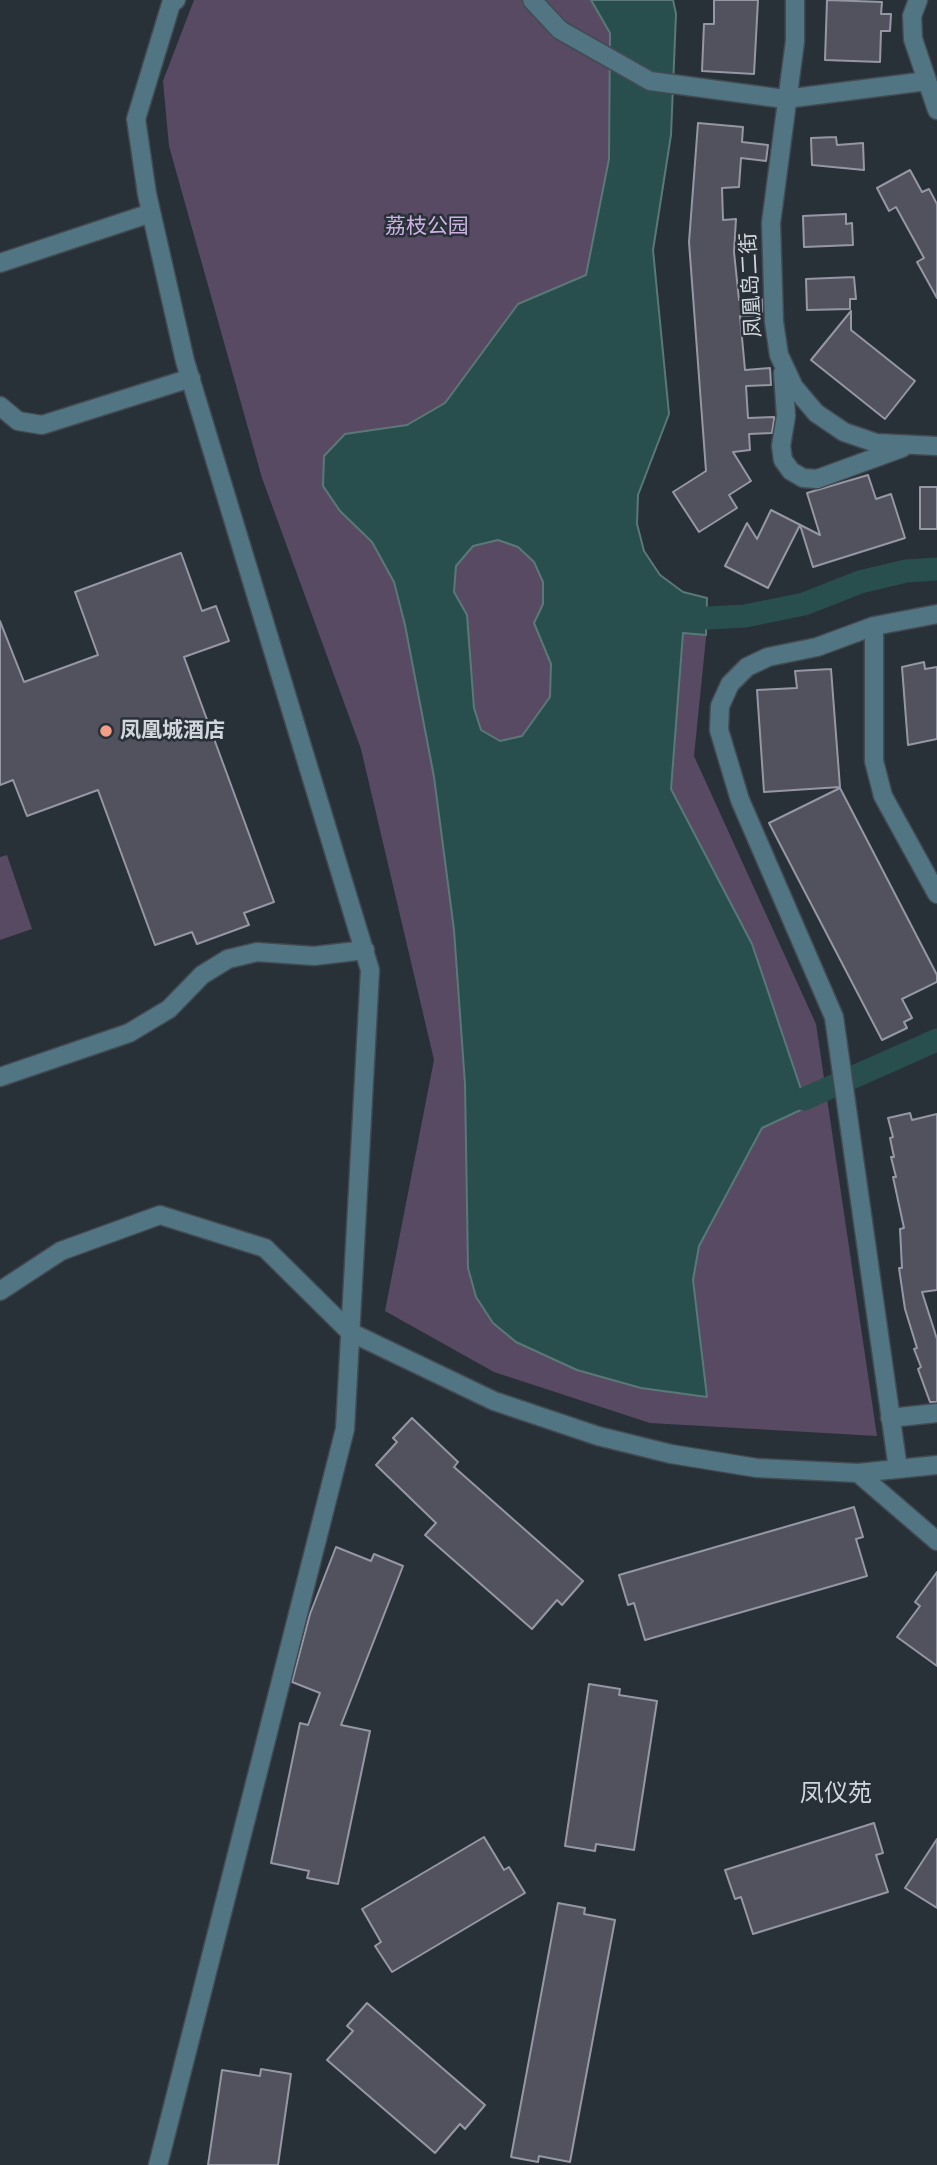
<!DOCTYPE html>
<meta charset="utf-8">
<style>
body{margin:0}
canvas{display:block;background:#283038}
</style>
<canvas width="937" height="2165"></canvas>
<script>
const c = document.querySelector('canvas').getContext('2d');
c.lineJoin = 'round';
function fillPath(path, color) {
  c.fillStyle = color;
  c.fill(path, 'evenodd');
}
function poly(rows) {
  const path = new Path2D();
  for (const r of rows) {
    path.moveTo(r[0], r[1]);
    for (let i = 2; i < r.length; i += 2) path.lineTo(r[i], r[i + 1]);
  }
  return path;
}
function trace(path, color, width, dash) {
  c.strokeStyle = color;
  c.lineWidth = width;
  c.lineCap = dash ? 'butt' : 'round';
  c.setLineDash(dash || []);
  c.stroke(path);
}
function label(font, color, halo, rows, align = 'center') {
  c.font = font + ' Signika,"Noto Sans SC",sans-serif';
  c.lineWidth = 5;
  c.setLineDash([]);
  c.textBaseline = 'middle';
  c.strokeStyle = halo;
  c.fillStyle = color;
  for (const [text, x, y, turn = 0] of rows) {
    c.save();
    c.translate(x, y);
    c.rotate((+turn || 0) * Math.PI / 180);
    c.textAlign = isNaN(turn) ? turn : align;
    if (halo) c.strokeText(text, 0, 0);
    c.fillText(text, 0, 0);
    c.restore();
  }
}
fillPath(poly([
 [194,0,673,0,676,14,671,135,653,250,669,414,638,495,637,524,644,551,660,575,683,592,707,598,708,618,694,756,816,1024,877,1436,650,1423,494,1372,385,1311,434,1060,361,749,262,478,169,146,163,81],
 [7,855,32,929,0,940,0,857]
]), '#584a63');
const water = poly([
 [591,0,673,0,676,14,671,135,653,250,669,414,638,495,637,524,644,551,660,575,683,592,707,598,706,635,683,633,671,789,752,944,807,1107,762,1128,699,1246,693,1280,707,1397,641,1388,577,1370,516,1342,493,1323,476,1297,468,1268,465,1084,454,930,434,777,405,625,394,582,372,542,340,511,323,486,324,456,345,434,407,425,445,403,518,304,586,275,609,159,610,33,591,0],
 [498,540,518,547,534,562,543,582,543,604,534,623,551,664,550,697,522,736,500,741,481,730,474,708,467,615,454,592,456,566,473,546,498,540]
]);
fillPath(water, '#284f4e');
trace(water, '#5b7879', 2);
trace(poly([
 [708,618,745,616,804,604,860,582,906,571,937,569],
 [804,1099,937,1040]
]), '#284f4e', 23);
const building = poly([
 [714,0,758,0,754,74,702,71,704,24,714,24,714,0],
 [827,0,882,2,881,14,891,14,890,31,881,31,880,62,825,60,827,0],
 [698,123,743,127,742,142,768,145,766,161,741,158,739,187,722,188,723,220,736,219,734,252,739,300,762,299,762,315,740,316,745,370,770,368,771,385,746,386,748,418,774,417,774,420,772,433,749,434,750,450,733,452,751,481,729,495,737,508,699,532,673,492,706,471,689,242,698,123],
 [836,137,837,145,863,143,864,170,812,165,811,138,836,137],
 [910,170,922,192,929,189,937,204,937,298,917,262,924,258,896,207,889,211,877,188,910,170],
 [846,214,846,224,852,223,853,245,804,247,803,216,846,214],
 [854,277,856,299,850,299,850,309,807,310,806,279,854,277],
 [851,311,851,330,915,381,885,419,811,360,851,311],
 [868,475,876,499,891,494,905,538,813,567,800,525,768,588,725,566,747,523,757,539,771,510,820,535,807,493,868,475],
 [920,487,937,487,937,529,920,529,920,487],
 [181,553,202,611,216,606,229,641,184,657,274,902,244,913,249,925,197,944,192,932,155,945,98,790,27,816,13,780,0,785,0,621,24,682,98,655,75,592,181,553],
 [924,662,925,669,937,667,937,739,908,745,902,667,924,662],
 [831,669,840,787,764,792,757,690,797,688,795,671,831,669],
 [840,788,937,975,937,982,902,999,912,1018,904,1022,907,1028,882,1040,769,823,840,788],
 [910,1113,912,1120,937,1114,937,1290,922,1292,937,1339,937,1402,930,1402,918,1369,921,1367,914,1349,917,1348,905,1309,899,1268,902,1268,900,1229,904,1228,893,1177,896,1177,891,1157,894,1157,890,1138,893,1137,888,1118,910,1113],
 [412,1418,458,1462,454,1467,583,1581,562,1605,557,1600,532,1629,425,1535,436,1523,376,1465,397,1442,393,1438,412,1418],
 [854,1507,863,1537,856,1539,867,1576,645,1640,634,1603,628,1605,619,1575,854,1507],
 [336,1547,371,1561,374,1554,403,1566,341,1725,370,1731,338,1884,307,1878,309,1871,271,1863,300,1723,308,1725,320,1693,292,1682,310,1614,336,1547],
 [937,1572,937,1666,897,1637,920,1606,915,1602,937,1572],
 [589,1684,620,1689,619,1695,657,1701,634,1850,596,1844,595,1851,565,1846,589,1684],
 [874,1823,883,1853,876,1855,888,1892,753,1934,741,1897,735,1899,725,1870,874,1823],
 [484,1837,504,1870,509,1867,525,1893,392,1972,375,1946,381,1942,362,1909,484,1837],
 [937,1839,937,1908,905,1888,937,1839],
 [558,1903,585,1908,584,1914,615,1920,570,2162,539,2156,538,2162,511,2157,558,1903],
 [367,2003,485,2105,465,2129,460,2124,435,2153,327,2060,353,2031,347,2026,367,2003],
 [261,2069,291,2074,278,2165,208,2165,222,2070,260,2076,261,2069]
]);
fillPath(building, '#51525e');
trace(building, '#9697a4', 2);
const minor = poly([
 [532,0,560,30,650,81,785,99,927,81],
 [795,0,795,41,771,223,774,322,779,355,794,387,816,413,844,432,876,443,937,446],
 [918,0,912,16,913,39,937,110],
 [0,263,151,213],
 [783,373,786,416,781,446,783,460,791,471,803,478,817,479,902,448],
 [0,406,18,421,42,425,191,378],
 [874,626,874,761,883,796,937,894],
 [0,1077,129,1033,169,1009,202,975,228,959,257,952,314,956,365,950],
 [0,1291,61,1251,160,1215,265,1248,350,1332,494,1401,598,1436,671,1454,757,1468,858,1473,937,1465],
 [890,1418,937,1413],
 [898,1469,834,1017,740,800,719,730,720,706,730,684,747,667,768,657,817,647,874,626,937,614],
 [858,1473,937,1541],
 [158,2165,345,1429,370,970,185,361,147,194,136,119,171,4,176,0]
]);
trace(minor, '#434b52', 21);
trace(minor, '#517583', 18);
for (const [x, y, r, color] of [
 [106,731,7,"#f49e88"]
]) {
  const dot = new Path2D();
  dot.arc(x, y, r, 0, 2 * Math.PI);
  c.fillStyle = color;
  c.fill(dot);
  trace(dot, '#283038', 2.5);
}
label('21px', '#ccb1e2', '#283038', [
 ["荔枝公园",427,227]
]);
label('21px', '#d2d7dd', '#283038', [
 ["凤凰岛二街",752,285,-93]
]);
label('bold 21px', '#d2d7dd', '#283038', [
 ["凤凰城酒店",120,731]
], 'left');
label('24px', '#d2d7dd', '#283038', [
 ["凤仪苑",836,1795]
]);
</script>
